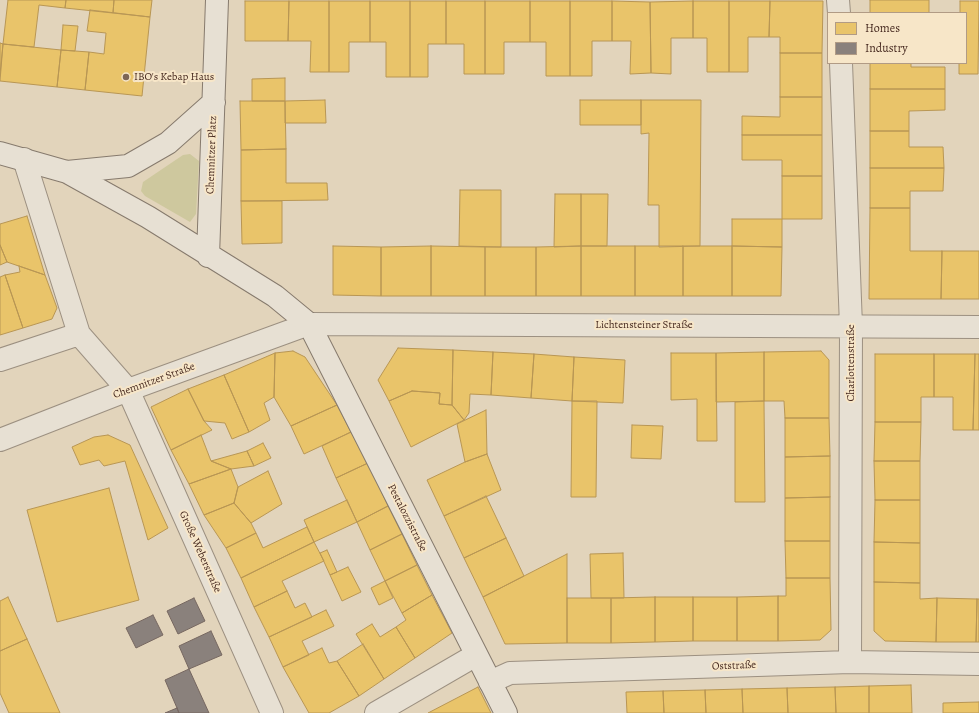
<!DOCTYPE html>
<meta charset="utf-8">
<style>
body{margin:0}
#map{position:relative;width:979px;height:713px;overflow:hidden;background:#e2d4bb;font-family:Alegreya,serif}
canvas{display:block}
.legend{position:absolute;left:827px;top:12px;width:140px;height:52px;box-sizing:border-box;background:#f7e6c8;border:1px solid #b19b85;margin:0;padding:5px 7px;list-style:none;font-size:12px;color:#472a20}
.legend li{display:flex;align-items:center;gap:8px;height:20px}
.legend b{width:20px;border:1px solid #b19b85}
</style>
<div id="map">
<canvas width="979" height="713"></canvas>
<ul class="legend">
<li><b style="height:11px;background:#e9c46a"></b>Homes</li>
<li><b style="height:11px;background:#8a817c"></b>Industry</li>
</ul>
</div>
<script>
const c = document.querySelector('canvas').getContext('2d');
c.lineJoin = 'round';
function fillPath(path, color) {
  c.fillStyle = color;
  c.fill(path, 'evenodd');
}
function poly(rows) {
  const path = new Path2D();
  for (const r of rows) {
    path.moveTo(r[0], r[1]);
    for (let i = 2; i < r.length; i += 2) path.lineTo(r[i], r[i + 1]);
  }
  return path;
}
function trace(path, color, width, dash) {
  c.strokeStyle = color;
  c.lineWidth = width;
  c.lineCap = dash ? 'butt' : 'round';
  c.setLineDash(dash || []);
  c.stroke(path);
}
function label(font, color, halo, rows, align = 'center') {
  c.font = font + ' Alegreya,serif';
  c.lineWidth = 4;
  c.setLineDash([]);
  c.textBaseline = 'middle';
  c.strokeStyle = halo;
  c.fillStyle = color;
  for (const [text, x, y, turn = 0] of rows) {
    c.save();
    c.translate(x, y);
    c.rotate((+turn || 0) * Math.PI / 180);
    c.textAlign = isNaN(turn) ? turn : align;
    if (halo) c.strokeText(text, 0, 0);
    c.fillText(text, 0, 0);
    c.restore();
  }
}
fillPath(poly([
 [190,154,199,161,196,214,190,222,145,196,141,191,143,182,183,155]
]), '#cec89e');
const homes = poly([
 [8,0,66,0,65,8,39,5,34,47,3,44,8,0],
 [66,0,114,0,113,13,65,8,66,0],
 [114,0,152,0,150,17,113,13,114,0],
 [870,0,929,0,929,13,870,13,870,0],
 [245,1,289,1,288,41,245,41,245,1],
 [289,1,329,1,329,72,310,72,311,41,288,41,289,1],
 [329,1,370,1,370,42,349,42,349,72,329,72,329,1],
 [370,1,410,1,410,77,386,77,386,42,370,42,370,1],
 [410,1,446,1,446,44,428,44,428,77,410,77,410,1],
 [446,1,485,1,485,74,464,74,464,44,446,44,446,1],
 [485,1,530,1,530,42,504,42,504,74,485,74,485,1],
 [530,1,570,1,570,76,546,76,546,42,530,42,530,1],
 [570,1,612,1,612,41,592,41,592,76,570,76,570,1],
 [612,1,650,2,651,73,630,74,631,41,612,41,612,1],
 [693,1,729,1,729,72,707,72,707,38,693,38,693,1],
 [693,1,693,38,671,38,671,74,651,73,650,2,693,1],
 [729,1,770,1,769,37,748,37,748,72,729,72,729,1],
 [770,1,823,1,822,53,780,53,780,37,769,37,770,1],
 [960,1,979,1,978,74,959,74,959,63,966,63,966,13,960,13,960,1],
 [90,10,150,17,142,96,85,90,89,52,104,54,106,33,87,31,90,10],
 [63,25,78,26,75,51,61,50,63,25],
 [0,43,3,44,0,74,0,43],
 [3,44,61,50,57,87,0,81,3,44],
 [61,50,89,52,85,90,57,87,61,50],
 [780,53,822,53,822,97,780,97,780,53],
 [870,63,911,63,911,67,945,67,945,89,870,89,870,63],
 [285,78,285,101,252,101,252,79,285,78],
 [870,89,945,89,945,110,909,111,909,131,870,131,870,89],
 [780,97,822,97,822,135,742,135,742,116,780,117,780,97],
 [325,100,326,123,285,123,285,101,325,100],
 [580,100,641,100,641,125,580,125,580,100],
 [641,100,701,100,700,246,659,247,659,205,648,205,649,133,641,134,641,100],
 [240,101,285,101,286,149,241,150,240,101],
 [870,131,909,131,909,147,943,147,944,168,870,168,870,131],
 [742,135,822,135,822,176,782,176,782,160,742,160,742,135],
 [286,149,286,183,327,183,328,200,241,201,241,150,286,149],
 [870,168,944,168,943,191,910,191,910,208,870,208,870,168],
 [782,176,822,176,822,219,782,219,782,176],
 [460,190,501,190,501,247,459,246,460,190],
 [555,194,581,194,581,246,554,247,555,194],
 [581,194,608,194,607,246,581,246,581,194],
 [241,201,282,201,282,243,242,244,241,201],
 [870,208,910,208,910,251,942,251,941,299,869,299,870,208],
 [27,216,45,275,7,262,0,245,0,224,27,216],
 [732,219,782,219,782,247,732,246,732,219],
 [0,245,7,262,0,265,0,245],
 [333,246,381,247,381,296,333,295,333,246],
 [431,246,431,296,381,296,381,247,431,246],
 [431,246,485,247,485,296,431,296,431,246],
 [581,246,581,296,536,296,536,247,581,246],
 [581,246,635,246,635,296,581,296,581,246],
 [635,246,683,246,683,296,635,296,635,246],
 [683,246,732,246,732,296,683,296,683,246],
 [732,246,782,247,781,296,732,296,732,246],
 [485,247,536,247,536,296,485,296,485,247],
 [942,251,979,251,979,299,941,299,942,251],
 [19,266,45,275,57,308,52,319,23,328,5,275,20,272,19,266],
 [5,275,23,328,0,335,0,277,5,275],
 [398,348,453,350,452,405,439,404,440,393,412,391,389,401,378,380,398,348],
 [453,350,493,352,491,395,470,394,469,413,464,420,452,405,453,350],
 [293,351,305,357,337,405,291,426,274,397,275,353,293,351],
 [821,351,829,360,829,418,785,418,784,401,764,401,764,352,821,351],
 [493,352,534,354,531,398,491,395,493,352],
 [764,352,764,401,716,402,716,353,764,352],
 [275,353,274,397,264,403,270,420,249,432,224,375,275,353],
 [671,353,716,353,717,441,697,441,697,399,671,400,671,353],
 [534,354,574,357,572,401,531,398,534,354],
 [875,354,934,354,934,397,921,397,921,422,875,422,875,354],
 [934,354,975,354,973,430,953,430,953,397,934,397,934,354],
 [975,354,979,354,979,430,973,430,975,354],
 [574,357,625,360,623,403,572,401,574,357],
 [224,375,249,432,232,439,225,423,204,421,188,389,224,375],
 [188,389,204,421,212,430,171,450,151,407,188,389],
 [412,391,440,393,439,404,452,405,464,420,411,447,389,401,412,391],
 [572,401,597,401,596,497,571,497,572,401],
 [764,401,765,502,735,502,735,402,764,401],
 [337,405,351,432,304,454,291,426,337,405],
 [486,410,487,454,465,462,457,424,486,410],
 [785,418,829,418,830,456,785,457,785,418],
 [875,422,921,422,920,461,874,461,875,422],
 [632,425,663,426,661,459,631,458,632,425],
 [351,432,368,463,336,478,322,446,351,432],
 [108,435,130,445,168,528,148,540,125,461,104,466,99,460,80,465,72,447,94,437,108,435],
 [201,435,211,461,231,469,189,484,171,450,201,435],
 [263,443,271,458,254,466,247,451,263,443],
 [247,451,254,466,231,469,211,461,247,451],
 [487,454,501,490,444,516,427,480,465,462,487,454],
 [830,456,830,497,785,498,785,457,830,456],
 [874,461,920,461,920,500,875,500,874,461],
 [368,463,388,506,357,522,336,478,368,463],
 [231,469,238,487,234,503,204,515,189,484,231,469],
 [268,471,282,504,251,523,234,503,238,487,268,471],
 [109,488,139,600,57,622,27,510,109,488],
 [486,496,506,538,464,558,444,516,486,496],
 [830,497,830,541,785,541,785,498,830,497],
 [347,500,357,522,314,542,304,520,347,500],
 [875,500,920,500,920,543,874,542,875,500],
 [234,503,251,523,256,533,226,548,204,515,234,503],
 [388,506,402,534,370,550,357,522,388,506],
 [307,527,314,542,241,578,226,548,256,533,263,548,307,527],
 [402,534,417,565,385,581,370,550,402,534],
 [506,538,524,576,483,597,464,558,506,538],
 [785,541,830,541,830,578,786,578,785,541],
 [314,542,324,561,282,581,287,591,254,607,241,578,314,542],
 [874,542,920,543,920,583,874,582,874,542],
 [327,550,337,572,330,575,320,553,327,550],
 [623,553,624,598,591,598,590,554,623,553],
 [567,554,567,643,505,644,483,597,567,554],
 [417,565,432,595,402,613,385,581,417,565],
 [348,567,361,592,342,601,330,575,348,567],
 [786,578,830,578,831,630,820,640,778,641,778,596,786,596,786,578],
 [385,581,393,598,379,605,371,588,385,581],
 [874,582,920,583,920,599,937,598,936,642,885,641,874,631,874,582],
 [287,591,295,608,305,603,312,617,269,637,254,607,287,591],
 [432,595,452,633,415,658,396,627,406,620,402,613,432,595],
 [778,596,778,641,737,641,737,597,778,596],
 [8,597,27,639,0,651,0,601,8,597],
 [655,597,693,597,693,641,655,642,655,597],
 [655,597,655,642,611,643,611,598,655,597],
 [693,597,737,597,737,641,693,641,693,597],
 [567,598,611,598,611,643,567,643,567,598],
 [937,598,977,599,976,642,936,642,937,598],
 [977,599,979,599,979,642,976,642,977,599],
 [326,610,334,626,302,641,309,655,283,667,269,637,326,610],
 [372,624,380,637,396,627,415,658,384,679,356,634,372,624],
 [27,639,60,713,9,713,0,693,0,651,27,639],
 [363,644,384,679,359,696,337,661,363,644],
 [322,648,329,663,337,661,359,696,329,713,309,713,283,667,322,648],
 [911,685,912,713,869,713,869,686,911,685],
 [869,686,869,713,836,713,835,687,869,686],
 [478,687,491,713,428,713,478,687],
 [835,687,836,713,788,713,787,688,835,687],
 [787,688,788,713,743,713,742,689,787,688],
 [742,689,743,713,706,713,705,690,742,689],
 [705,690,706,713,664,713,663,691,705,690],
 [663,691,664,713,627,713,626,692,663,691],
 [979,702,979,713,943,713,943,703,979,702]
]);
fillPath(homes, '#e9c46a');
trace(homes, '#b89654', 1);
const industry = poly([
 [194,598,205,621,178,634,167,611,194,598],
 [153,615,163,635,136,648,126,628,153,615],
 [211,631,222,655,189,669,179,646,211,631],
 [189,669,209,713,179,713,177,708,165,680,189,669],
 [177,708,179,713,165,713,177,708]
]);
fillPath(industry, '#8a817c');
trace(industry, '#766760', 1);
const street = poly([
 [838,0,839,13],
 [841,63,851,326,850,662],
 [24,159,79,334,128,390,272,713],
 [0,360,79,334],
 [0,440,128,390,309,324,979,327],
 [490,682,510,673,850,662,979,664],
 [376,713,476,655]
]);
const secondary = poly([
 [0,153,67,172,148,217,275,296,309,324,506,713],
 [67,172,128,166,168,143,214,102],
 [208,256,217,0]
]);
trace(street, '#9c9081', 24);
trace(secondary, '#867a6d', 24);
trace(street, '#e7e0d3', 22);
trace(secondary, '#e7e0d3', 22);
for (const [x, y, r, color] of [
 [126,77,4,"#7d6656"]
]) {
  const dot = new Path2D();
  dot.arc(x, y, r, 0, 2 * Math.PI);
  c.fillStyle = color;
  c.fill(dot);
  trace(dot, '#f7e6c8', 1.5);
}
label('11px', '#472a20', '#f7e6c8', [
 ["IBO's Kebap Haus",134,77]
], 'left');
label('11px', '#472a20', '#f7e6c8', [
 ["Chemnitzer Platz",212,155,-88],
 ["Lichtensteiner Straße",644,325],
 ["Charlottenstraße",851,363,-90],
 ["Chemnitzer Straße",154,381,-20],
 ["Pestalozzistraße",407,518,63],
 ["Große Weberstraße",200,552,66],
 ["Oststraße",734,666,-2]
]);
</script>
